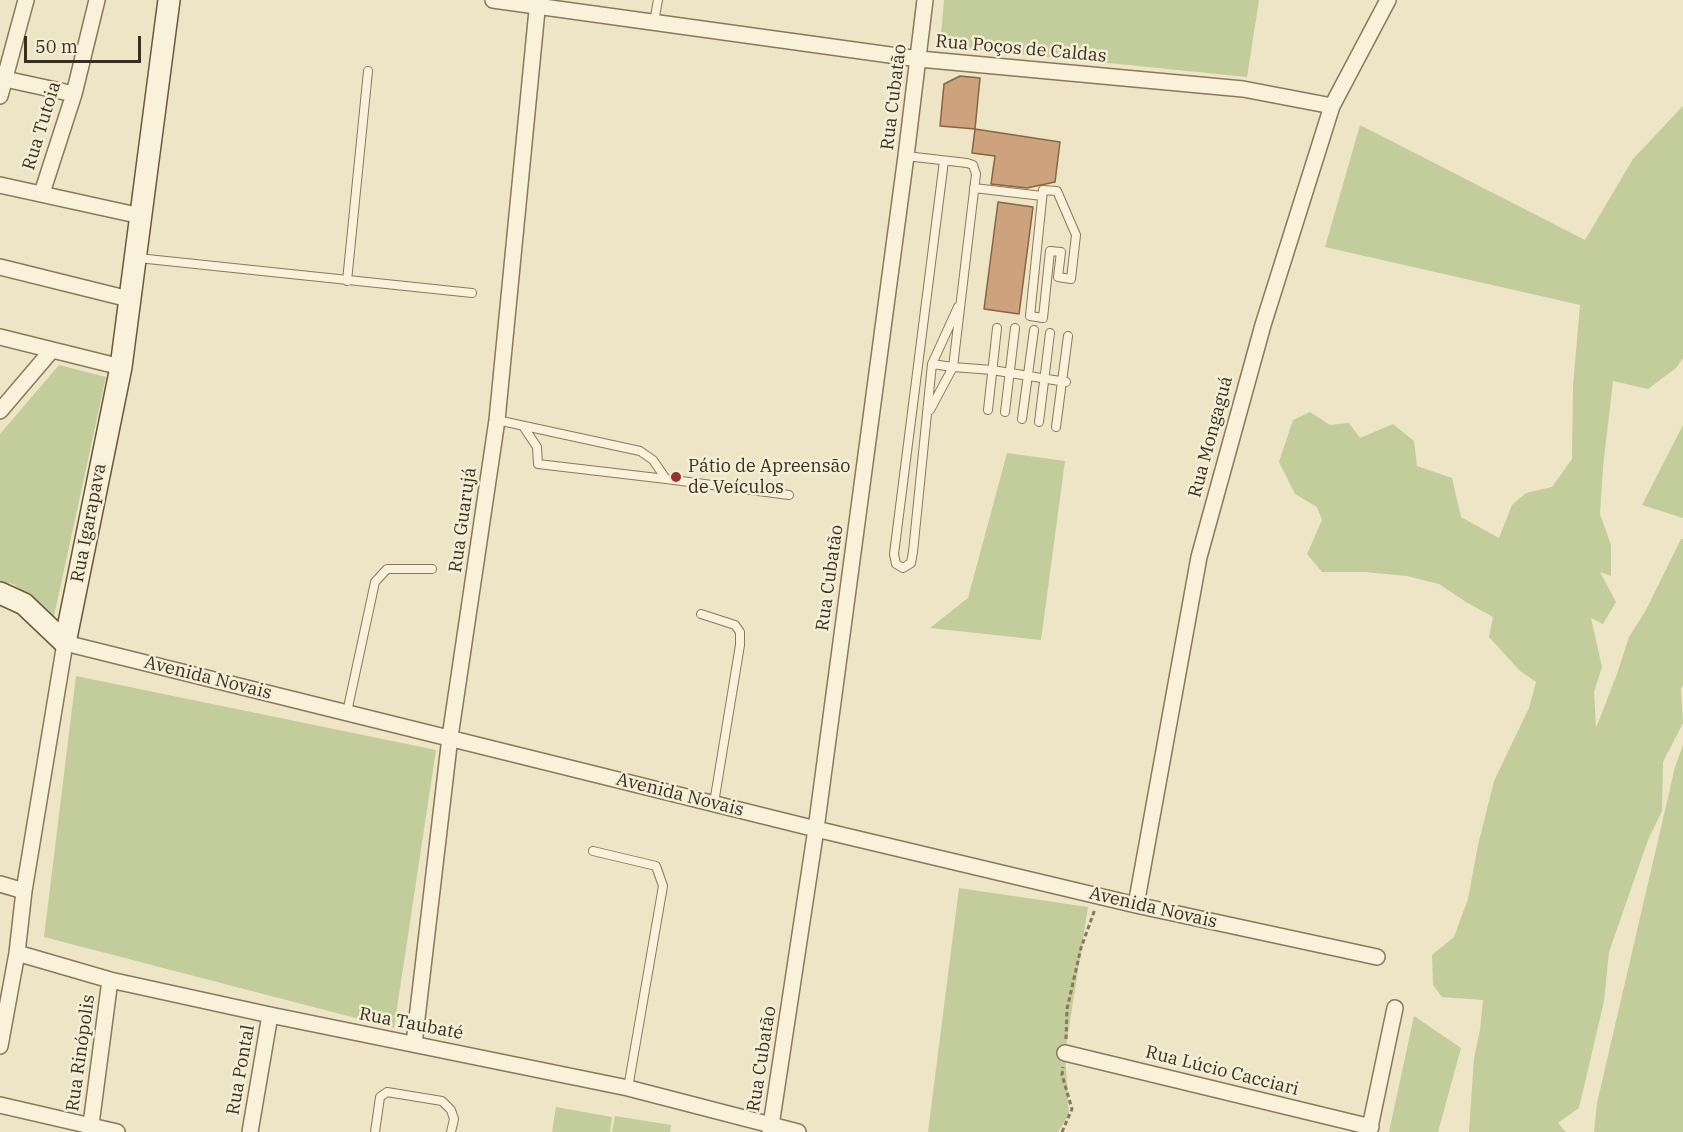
<!DOCTYPE html>
<meta charset="utf-8">
<style>
body{margin:0}
#map{position:relative;width:1683px;height:1132px;overflow:hidden;background:#eee5c7;font-family:"IBM Plex Serif",serif}
canvas{display:block}
.scale{position:absolute;left:24px;top:36px;width:117px;height:27px;box-sizing:border-box;border:3px solid #3a2e20;border-top:0;padding-left:8px;font-size:18px;line-height:21px;white-space:nowrap;color:#3a2e20;-webkit-text-stroke:4px #f5eed6;paint-order:stroke}
</style>
<div id="map">
<canvas width="1683" height="1132"></canvas>
<div class="scale">50 m</div>
</div>
<script>
const c = document.querySelector('canvas').getContext('2d');
c.lineJoin = 'round';
function fillPath(path, color) {
  c.fillStyle = color;
  c.fill(path, 'evenodd');
}
function poly(rows) {
  const path = new Path2D();
  for (const r of rows) {
    path.moveTo(r[0], r[1]);
    for (let i = 2; i < r.length; i += 2) path.lineTo(r[i], r[i + 1]);
  }
  return path;
}
function trace(path, color, width, dash) {
  c.strokeStyle = color;
  c.lineWidth = width;
  c.lineCap = dash ? 'butt' : 'round';
  c.setLineDash(dash || []);
  c.stroke(path);
}
function label(font, color, halo, rows, align = 'center') {
  c.font = font + ' "IBM Plex Serif",serif';
  c.lineWidth = 5;
  c.setLineDash([]);
  c.textBaseline = 'middle';
  c.strokeStyle = halo;
  c.fillStyle = color;
  for (const [text, x, y, turn = 0] of rows) {
    c.save();
    c.translate(x, y);
    c.rotate((+turn || 0) * Math.PI / 180);
    c.textAlign = isNaN(turn) ? turn : align;
    if (halo) c.strokeText(text, 0, 0);
    c.fillText(text, 0, 0);
    c.restore();
  }
}
fillPath(poly([
 [944,0,1259,0,1247,77,940,46],
 [1683,106,1683,358,1676,368,1648,389,1613,381,1603,467,1600,514,1611,545,1611,576,1600,572,1616,602,1603,624,1591,618,1602,667,1594,692,1596,728,1617,674,1629,637,1646,610,1681,539,1683,539,1683,685,1681,689,1683,723,1663,762,1662,811,1648,840,1609,952,1604,1001,1579,1108,1558,1123,1566,1132,1469,1132,1474,1058,1480,1030,1483,1000,1442,997,1433,985,1432,955,1454,937,1468,899,1478,845,1494,781,1529,708,1536,682,1520,671,1489,637,1493,617,1466,602,1439,584,1407,576,1365,572,1322,572,1307,554,1322,520,1317,507,1295,494,1279,462,1293,420,1310,412,1330,425,1349,423,1360,438,1393,424,1414,441,1417,466,1452,478,1461,517,1499,538,1512,505,1526,493,1552,487,1572,459,1573,386,1580,305,1325,247,1360,125,1585,240,1633,159],
 [59,365,106,377,54,616,13,584,0,581,0,434],
 [1683,425,1683,518,1642,505],
 [1007,453,1065,461,1041,640,930,628,968,598],
 [76,676,436,750,394,1028,44,937],
 [1683,745,1683,1132,1594,1132,1597,1103,1675,767],
 [959,888,1088,907,1065,1053,1069,1115,1058,1132,928,1132],
 [1414,1016,1461,1048,1438,1132,1389,1132],
 [556,1107,612,1117,610,1132,552,1132],
 [615,1116,671,1125,670,1132,612,1132]
]), '#c3cc9b');
const building = poly([
 [960,76,980,78,975,129,940,126,944,84,960,76],
 [975,129,1060,142,1055,182,1027,188,991,184,995,156,972,153,975,129],
 [998,202,1033,207,1019,314,984,309,998,202]
]);
fillPath(building, '#cca37d');
trace(building, '#896342', 1.5);
const lane = poly([
 [654,22,658,0],
 [906,156,967,163,973,165,976,174,953,367,992,370,1066,382],
 [974,188,1042,196],
 [1043,190,1057,191,1076,235,1071,279,1058,277,1061,252,1050,251,1043,318,1030,316,1043,190],
 [138,258,472,293],
 [347,281,368,71],
 [932,364,913,552,911,563,903,568,896,564,894,554,944,161],
 [930,410,953,367,932,364,958,307],
 [988,410,997,328],
 [1005,412,1015,328],
 [1022,419,1034,330],
 [497,420,640,451,653,460,666,479,789,495],
 [1039,422,1050,333],
 [523,426,537,447,538,464,666,479],
 [1056,427,1068,336],
 [701,614,735,625,740,632,740,645,714,803],
 [347,712,375,582,387,569,432,569],
 [593,851,656,866,663,886,628,1088],
 [375,1132,380,1097,387,1092,442,1101,451,1110,454,1119,451,1132]
]);
const street = poly([
 [493,0,919,59,1243,89,1332,106],
 [5,79,74,94],
 [0,96,26,0],
 [0,185,141,216],
 [42,193,74,94,97,0],
 [0,267,129,299],
 [0,337,121,367],
 [0,411,52,350],
 [0,884,24,891],
 [1136,905,1199,557,1263,325,1332,106,1388,0],
 [17,953,110,980,270,1015,628,1088,798,1132],
 [414,1044,450,737,497,420,538,0],
 [0,1046,17,953,24,891,65,643,816,829,1136,905,1377,957],
 [1065,1053,1371,1127],
 [0,1105,117,1132],
 [90,1132,110,980],
 [250,1132,270,1015],
 [770,1132,816,829,906,156,925,0],
 [1369,1132,1395,1008]
]);
const secondary = poly([
 [0,593,24,604,65,643],
 [65,643,121,367,169,0]
]);
trace(lane, '#8a775c', 10);
trace(street, '#8a775c', 18);
trace(secondary, '#6c583f', 24);
trace(poly([
 [1066,1039,1067,1009,1081,948,1095,909],
 [1062,1132,1072,1109,1062,1075,1063,1067]
]), '#8a775c', 3, [4.5, 3]);
trace(lane, '#f9f1da', 8);
trace(street, '#f9f1da', 15);
trace(secondary, '#f9f1da', 21);
for (const [x, y, r, color] of [
 [676,477,6,"#98332d"]
]) {
  const dot = new Path2D();
  dot.arc(x, y, r, 0, 2 * Math.PI);
  c.fillStyle = color;
  c.fill(dot);
  trace(dot, '#f5eed6', 2);
}
label('18px', '#3a2e20', '#f5eed6', [
 ["Rua Poços de Caldas",1021,49,5],
 ["Rua Cubatão",894,97,-83],
 ["Rua Tutoia",42,126,-73],
 ["Rua Mongaguá",1211,437,-75],
 ["Rua Guarujá",463,520,-82],
 ["Rua Igarapava",89,523,-79],
 ["Rua Cubatão",830,578,-82],
 ["Avenida Novais",208,678,14],
 ["Avenida Novais",680,795,14],
 ["Avenida Novais",1153,908,13],
 ["Rua Taubaté",411,1024,11],
 ["Rua Rinópolis",81,1053,-82],
 ["Rua Cubatão",762,1059,-81],
 ["Rua Pontal",241,1070,-80],
 ["Rua Lúcio Cacciari",1222,1071,14]
]);
label('18px', '#3a2e20', '#f5eed6', [
 ["Pátio de Apreensão",688,467],
 ["de Veículos",688,488]
], 'left');
</script>
